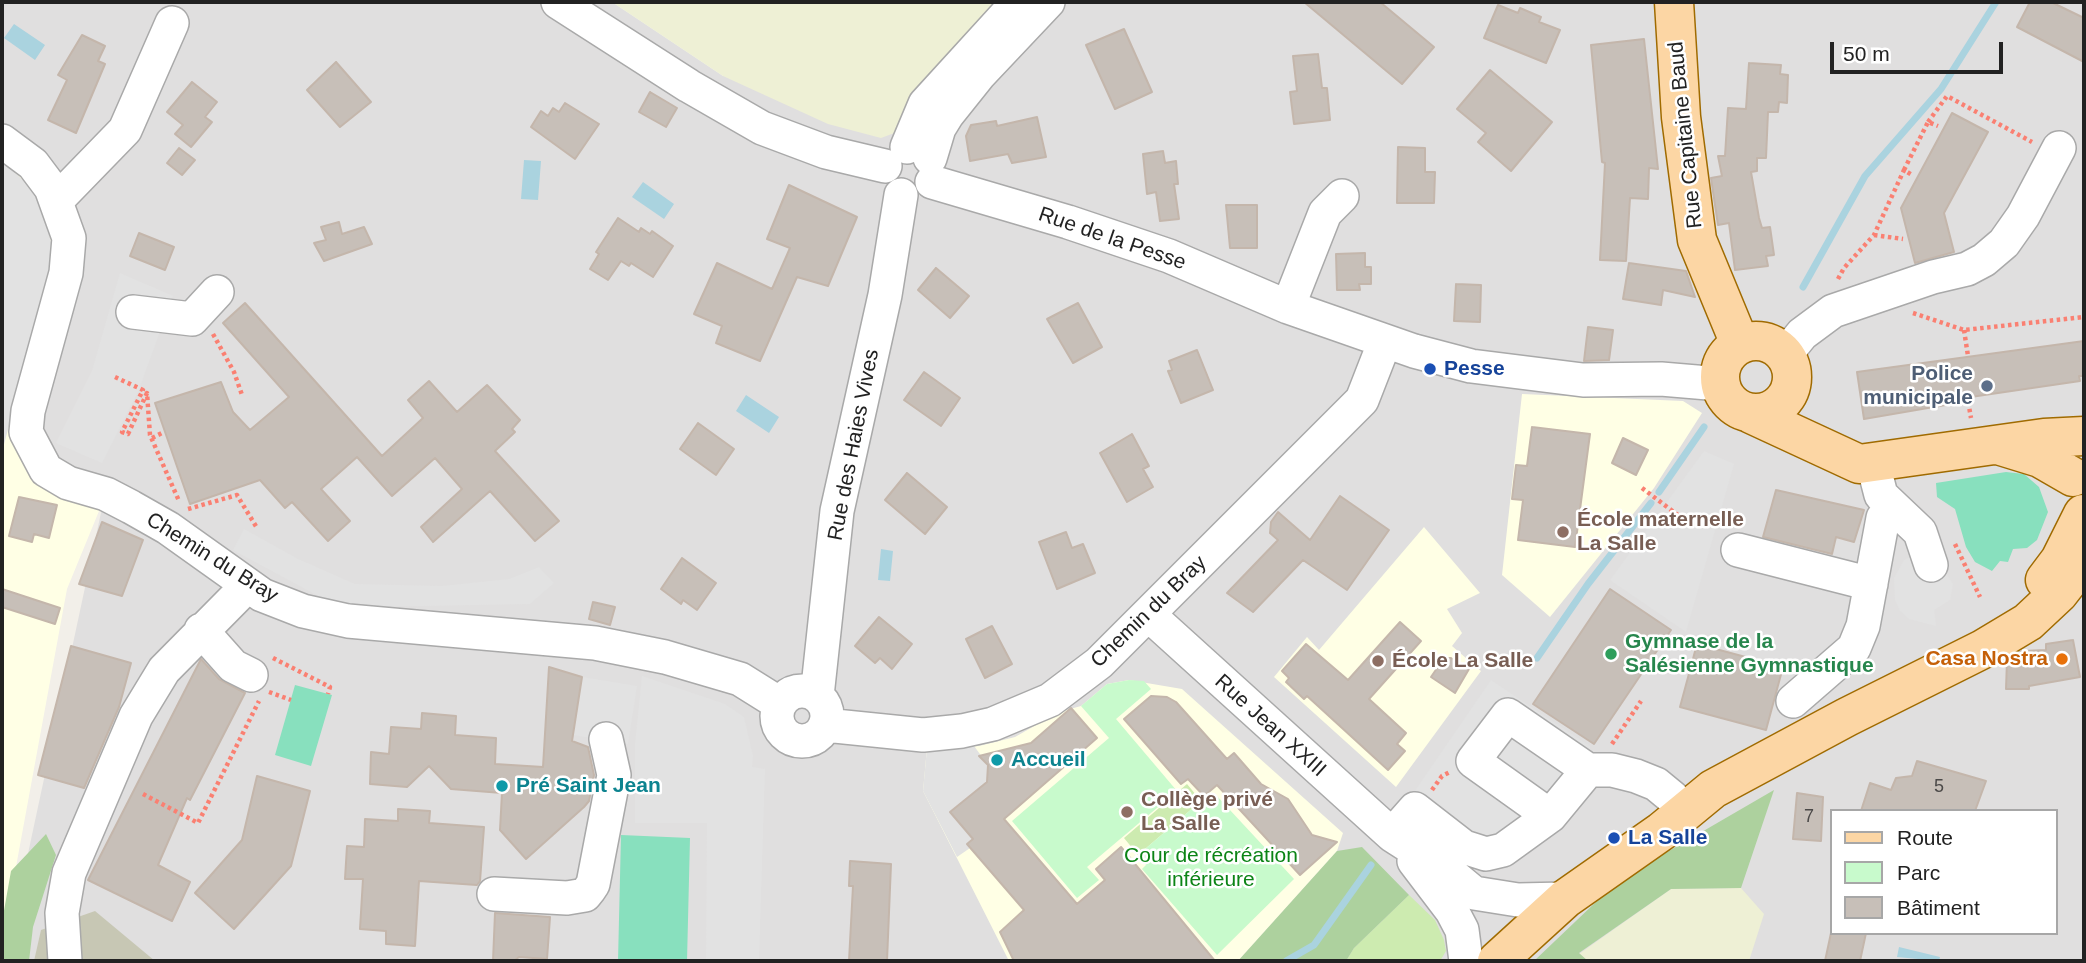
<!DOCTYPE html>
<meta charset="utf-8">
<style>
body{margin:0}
#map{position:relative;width:2086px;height:963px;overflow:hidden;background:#f2efe9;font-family:Arial,sans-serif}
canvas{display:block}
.frame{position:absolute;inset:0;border:4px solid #222;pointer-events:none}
.legend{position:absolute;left:1830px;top:809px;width:228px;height:126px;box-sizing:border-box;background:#fff;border:2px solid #a7a7a7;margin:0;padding:9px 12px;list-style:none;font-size:21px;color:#222}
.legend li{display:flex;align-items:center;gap:14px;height:35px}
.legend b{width:35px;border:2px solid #a7a7a7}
.scale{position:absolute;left:1830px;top:42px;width:173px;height:32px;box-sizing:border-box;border:4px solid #222;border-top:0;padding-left:9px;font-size:21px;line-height:24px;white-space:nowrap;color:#222;-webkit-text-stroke:5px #fff;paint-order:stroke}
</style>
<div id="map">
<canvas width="2086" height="963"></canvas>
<div class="frame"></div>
<ul class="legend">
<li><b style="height:9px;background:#fcd6a4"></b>Route</li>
<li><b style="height:19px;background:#c8facc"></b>Parc</li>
<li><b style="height:19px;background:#c7bfb8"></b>Bâtiment</li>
</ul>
<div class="scale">50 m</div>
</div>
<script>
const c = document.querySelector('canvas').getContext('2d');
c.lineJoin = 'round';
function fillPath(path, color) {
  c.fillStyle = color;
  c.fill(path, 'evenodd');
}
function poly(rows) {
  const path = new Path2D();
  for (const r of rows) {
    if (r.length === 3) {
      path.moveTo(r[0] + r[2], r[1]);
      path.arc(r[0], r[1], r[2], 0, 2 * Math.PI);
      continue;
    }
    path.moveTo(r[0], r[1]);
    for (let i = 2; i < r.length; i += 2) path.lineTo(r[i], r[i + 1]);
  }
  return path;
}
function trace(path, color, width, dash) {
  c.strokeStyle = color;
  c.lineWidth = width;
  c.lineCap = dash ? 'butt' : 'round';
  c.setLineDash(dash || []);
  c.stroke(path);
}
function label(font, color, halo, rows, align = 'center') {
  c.font = font + ' Arial,sans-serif';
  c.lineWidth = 5;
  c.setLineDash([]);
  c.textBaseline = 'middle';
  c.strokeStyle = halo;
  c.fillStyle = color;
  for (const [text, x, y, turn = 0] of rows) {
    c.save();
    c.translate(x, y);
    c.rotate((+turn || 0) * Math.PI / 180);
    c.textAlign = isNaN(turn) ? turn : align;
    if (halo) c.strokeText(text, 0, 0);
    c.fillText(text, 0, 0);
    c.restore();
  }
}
fillPath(poly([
 [2,2,612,2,723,76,1019,2,2084,2,2084,961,5,961,105,494,46,470,2,141],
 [1832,811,2056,811,2056,933,1832,933]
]), '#e0dfdf');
fillPath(poly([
 [2,141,69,241,35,452,106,494,67,589,2,943],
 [1522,394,1683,401,1702,413,1654,488,1550,617,1502,575],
 [1424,527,1480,593,1447,609,1462,633,1452,646,1481,671,1396,787,1274,677,1307,637,1319,650],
 [1129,680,1182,689,1343,833,1337,851,1238,961,1009,961,923,791,927,748,979,746,1015,737,1059,712,1081,706,1107,684]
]), '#ffffe5');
fillPath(poly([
 [95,911,155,961,34,961,41,930]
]), '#c7c7b4');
fillPath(poly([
 [612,2,1019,2,905,129,881,138,828,124,723,76],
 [1741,888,1764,914,1749,961,1588,961,1579,954,1671,889]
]), '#eef0d5');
fillPath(poly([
 [1187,784,1201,801,1138,855,1124,838],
 [1409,895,1435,920,1444,940,1446,951,1440,961,1346,961,1354,948]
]), '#cdebb0');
fillPath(poly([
 [1774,790,1741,888,1671,889,1579,953,1588,961,1534,961,1619,880],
 [46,834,56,855,33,927,29,961,2,961,2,922,11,871],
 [1362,847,1409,895,1354,948,1346,961,1238,961,1337,851]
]), '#add19e');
fillPath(poly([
 [1129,680,1144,681,1151,689,1116,719,1177,791,1087,867,1099,880,1077,898,1012,821,1109,738,1081,706,1107,684],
 [1216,795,1294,879,1217,955,1142,869,1146,865,1138,855,1201,801,1204,806]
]), '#c8facc');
fillPath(poly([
 [2006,472,2024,474,2039,487,2048,512,2037,540,2027,548,2013,549,2008,562,2000,561,1992,571,1975,562,1966,547,1955,509,1937,497,1936,483],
 [295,685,332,695,311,766,275,755],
 [621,835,690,838,687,961,618,961]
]), '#88e0be');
fillPath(poly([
 [2,161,34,190,45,215,54,256,2,452],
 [120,273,173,296,138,392,102,463,56,443,92,371],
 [1704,451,1734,464,1686,632,1610,580],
 [244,529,298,559,355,584,442,586,509,579,539,567,554,583,530,604,369,607,322,598,233,550],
 [1913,555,1944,570,1953,584,1950,600,1934,610,1936,626,1909,619,1900,611,1895,600,1894,578,1904,560],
 [642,676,725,704,744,717,753,756,752,767,765,769,759,961,706,961,707,823,635,823,635,744],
 [582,677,637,686,628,744,573,735],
 [1491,680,1590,746,1593,778,1490,864,1401,811],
 [974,746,988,765,987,782,950,812,973,839,967,844,970,848,957,857,923,791,927,748]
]), '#e2e2e2');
fillPath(poly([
 [14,24,45,45,35,60,4,38],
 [524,160,541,161,538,200,521,199],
 [643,182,674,204,664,219,632,197],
 [746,395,779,417,769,433,736,411],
 [881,549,893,551,890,581,878,580],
 [1899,947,1940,957,1939,961,1897,957]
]), '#aad3df');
trace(poly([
 [1803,287,1865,176,1941,89,1996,2],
 [1659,492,1704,427],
 [1537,658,1588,584,1651,503],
 [1286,961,1314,945,1371,865]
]), '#aad3df', 7);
const building = poly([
 [1304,2,1380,2,1434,47,1402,84,1304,2],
 [2030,2,2051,2,2084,18,2084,62,2017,27,2030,2],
 [1498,5,1518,13,1520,8,1541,17,1539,22,1560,30,1546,63,1484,38,1498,5],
 [1124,29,1152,92,1115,109,1086,45,1124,29],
 [82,35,105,46,98,61,105,64,76,133,48,120,67,80,58,75,82,35],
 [1644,39,1658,169,1649,168,1648,199,1630,198,1626,261,1600,260,1605,163,1602,162,1591,45,1644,39],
 [1318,54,1322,88,1327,88,1330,120,1294,124,1290,92,1297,91,1293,56,1318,54],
 [336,62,371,102,340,127,307,90,336,62],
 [1749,63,1781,65,1780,74,1788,75,1787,103,1779,102,1778,112,1768,112,1766,158,1757,158,1757,171,1751,172,1759,218,1762,228,1770,227,1774,255,1766,256,1768,266,1735,270,1729,223,1718,225,1711,178,1722,176,1718,156,1725,156,1728,108,1746,109,1749,63],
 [1490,70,1552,122,1511,171,1478,142,1486,133,1457,109,1490,70],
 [192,82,217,102,205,117,212,122,191,147,175,134,183,125,167,112,192,82],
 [650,92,677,108,666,127,639,112,650,92],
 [565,103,599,124,575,159,531,127,541,111,548,116,553,108,559,112,565,103],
 [1952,113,1988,132,1944,213,1954,252,1915,263,1901,208,1952,113],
 [1037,117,1046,157,1012,163,1008,154,970,161,966,136,971,125,996,121,997,126,1037,117],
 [1398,147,1425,148,1425,172,1435,172,1434,203,1397,203,1398,147],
 [179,148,195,160,182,175,167,163,179,148],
 [1163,151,1165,163,1176,161,1178,184,1174,184,1179,219,1160,221,1156,192,1147,194,1143,154,1163,151],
 [789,185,857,217,828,286,797,277,760,361,716,343,722,326,694,314,717,263,772,289,790,248,767,239,789,185],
 [1226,205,1257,205,1257,248,1230,248,1226,205],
 [618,218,639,232,641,228,650,234,652,231,673,246,653,277,631,263,629,266,621,261,608,280,590,269,599,254,596,252,618,218],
 [339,222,342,234,364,227,372,244,324,261,314,243,326,240,321,227,339,222],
 [139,233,174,247,165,270,130,256,139,233],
 [1365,253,1365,267,1371,267,1371,284,1359,284,1360,290,1337,290,1336,254,1365,253],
 [1629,263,1686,271,1695,297,1663,290,1661,305,1623,299,1629,263],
 [936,268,969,296,950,318,918,290,936,268],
 [1456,284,1481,285,1480,322,1454,321,1456,284],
 [245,303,382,456,423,418,408,400,429,381,457,412,487,385,520,420,512,429,515,432,495,451,559,521,535,541,490,491,433,542,421,527,462,489,435,458,392,496,357,457,321,489,350,521,328,541,292,502,285,508,260,480,190,504,155,403,221,382,233,412,250,430,289,397,223,323,245,303],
 [1078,303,1102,347,1073,363,1047,319,1078,303],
 [1588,327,1613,330,1609,360,1584,361,1588,327],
 [2084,341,2084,376,2079,376,2080,381,1957,399,1957,403,1864,419,1857,372,2084,341],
 [1197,350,1213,390,1181,403,1168,371,1172,370,1169,361,1197,350],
 [924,372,960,398,941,426,904,400,924,372],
 [698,423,734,449,716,475,680,449,698,423],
 [1532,427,1590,434,1575,547,1518,540,1523,500,1512,499,1516,465,1527,466,1532,427],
 [1132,434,1149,466,1143,469,1153,487,1127,502,1100,453,1132,434],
 [1623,438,1648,450,1636,475,1612,463,1623,438],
 [907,473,947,507,925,534,885,500,907,473],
 [1776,490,1864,510,1854,542,1836,537,1832,554,1763,537,1776,490],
 [1340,496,1389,530,1347,590,1303,560,1253,612,1227,593,1278,540,1270,533,1271,522,1278,512,1310,540,1340,496],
 [19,497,57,505,49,538,34,534,32,542,9,536,19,497],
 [102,522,143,540,122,596,79,584,102,522],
 [1066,532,1072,548,1083,544,1095,573,1057,589,1039,542,1066,532],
 [682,558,716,583,697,610,683,600,681,604,661,589,682,558],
 [2,589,60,608,55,624,2,607,2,589],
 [1610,589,1671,630,1594,744,1533,704,1610,589],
 [593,602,615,607,610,625,589,619,593,602],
 [879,617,912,644,892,669,880,658,875,663,855,646,879,617],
 [1400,622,1421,641,1369,699,1406,733,1397,744,1405,751,1388,770,1307,696,1304,699,1286,682,1289,678,1282,671,1306,644,1348,680,1400,622],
 [992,626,1012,664,985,678,966,639,992,626],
 [2073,640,2080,677,2029,686,2029,689,2006,689,2007,660,2022,651,2046,650,2046,644,2073,640],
 [1697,644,1783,667,1766,730,1680,707,1697,644],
 [71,646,131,663,119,707,84,788,38,775,71,646],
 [1444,658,1451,658,1469,669,1455,693,1431,677,1444,658],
 [201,659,219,679,245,693,190,800,187,798,158,865,190,882,172,921,88,880,201,659],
 [549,667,582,677,572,741,588,747,594,775,589,801,584,807,526,859,500,830,502,793,451,789,429,766,407,787,370,784,371,752,389,754,391,727,421,729,422,713,456,716,455,735,496,738,495,764,543,767,549,667],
 [1151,696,1167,697,1176,702,1227,759,1234,753,1261,784,1288,799,1312,835,1337,842,1300,875,1217,785,1204,796,1188,779,1181,784,1124,719,1151,696],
 [1071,708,1097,738,1004,819,1077,904,1105,880,1096,869,1121,847,1215,961,1014,961,1000,932,1024,910,967,844,973,839,950,812,987,782,988,765,979,756,1031,743,1071,708],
 [1917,761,1986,781,1975,811,1861,811,1870,783,1891,790,1896,778,1912,776,1917,761],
 [257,776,310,791,291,866,234,929,195,893,242,840,257,776],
 [1797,793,1823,797,1821,841,1793,839,1797,793],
 [398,809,430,811,429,823,484,827,480,881,477,885,419,881,415,946,386,944,386,931,360,929,363,879,345,879,347,846,364,847,365,819,398,821,398,809],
 [850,861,891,864,887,961,849,961,853,886,849,886,850,861],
 [495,913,550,917,547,959,519,957,514,961,493,961,495,913],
 [1831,933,1866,933,1860,961,1825,961,1831,933]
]);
fillPath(building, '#c7bfb8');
trace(building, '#c4b6ab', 2);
const minor = poly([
 [558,2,689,86,762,128,826,152,885,166],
 [2,141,33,164,51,188,69,238,66,273,28,411,26,432,46,470,68,483,106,494,131,507,168,528,262,595,303,611,348,621,595,643,665,657,740,679,780,704],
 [907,147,925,104,1018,2],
 [930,158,939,128,947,115,979,75,1048,2],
 [932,182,1068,222,1169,256,1288,307,1414,351,1471,366,1583,380,1661,379,1720,384],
 [57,200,125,130,172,23],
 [1288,307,1325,213,1342,196],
 [133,312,192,319,217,292],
 [1785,355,1802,334,1833,311,1933,277,1967,269,1984,260,2004,243,2023,216,2059,148],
 [1873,464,1881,495,1920,532,1931,565],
 [1738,550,1871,584],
 [1149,615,1392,835,1445,869,1474,893,1518,900,1565,899],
 [201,630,233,666,251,675],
 [802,716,25],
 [817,696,837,511,885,295,901,195],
 [1793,701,1854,648,1863,626,1883,518,1894,508],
 [825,725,923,735,962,731,993,724,1050,700,1099,663,1362,400,1385,341],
 [1550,816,1473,761,1508,715,1588,770,1612,770,1636,776,1656,784,1673,798],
 [1392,835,1415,809,1464,847,1486,854,1503,850,1550,816,1588,770],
 [1414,861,1452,911,1462,930,1466,961],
 [494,894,567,898,585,895,589,890,593,884,614,775,606,739],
 [65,961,62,913,69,873,136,716,164,670,248,585]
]);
const major = poly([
 [1674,2,1681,117,1697,240,1740,344],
 [1756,377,36],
 [1751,414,1859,464,2044,438,2084,436],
 [2001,446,2040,458,2073,477],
 [2045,580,2060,560,2083,514],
 [1497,961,1565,899,1662,831,1713,789,1847,717,1983,649,2028,622,2059,593,2084,561]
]);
trace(minor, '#a9a9a9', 36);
trace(major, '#a06b00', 41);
trace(poly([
 [1928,122,1947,96,2032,142],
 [1904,170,1928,122,1938,126],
 [1874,235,1903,239],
 [1838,279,1844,268,1874,235,1904,170,1912,175],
 [1913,313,1964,330,2084,317],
 [1964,330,1968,356],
 [213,334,234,372,242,395],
 [115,377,143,390,122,432,128,434,147,393,150,435,179,501],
 [1967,395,1971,418],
 [152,438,162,433],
 [1642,488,1691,525],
 [188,509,237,495,257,528],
 [1955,544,1980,597],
 [273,658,330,687,328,694],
 [269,692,291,700],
 [1612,744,1641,701],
 [1432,790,1442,776,1450,772],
 [143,794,198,823,259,701]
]), '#fa8072', 4.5, [3.5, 3.5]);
trace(minor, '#fff', 33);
trace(major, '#fcd6a4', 38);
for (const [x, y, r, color] of [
 [1430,369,7,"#1a4fb4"],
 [1987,386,7,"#5c6f8a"],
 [1563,532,7,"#8d6e63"],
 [1611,654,7,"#2e9e5b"],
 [2062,659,7,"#e8710a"],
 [1378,661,7,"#8d6e63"],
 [997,760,7,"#0f9aa8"],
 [502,786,7,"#0f9aa8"],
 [1127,812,7,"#8d6e63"],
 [1614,838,7,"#1a4fb4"]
]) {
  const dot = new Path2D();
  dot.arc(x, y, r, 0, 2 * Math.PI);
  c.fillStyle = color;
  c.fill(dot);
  trace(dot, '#fff', 2.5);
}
label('18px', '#4b4948', null, [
 ["5",1939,787],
 ["7",1809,817]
]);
label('21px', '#222', '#fff', [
 ["Rue Capitaine Baud",1686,135,-96],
 ["Rue de la Pesse",1112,239,19],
 ["Rue des Haies Vives",854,445,-79],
 ["Chemin du Bray",212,558,32],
 ["Chemin du Bray",1149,612,-44],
 ["Rue Jean XXIII",1270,726,42]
]);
label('bold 21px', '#164399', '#fff', [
 ["Pesse",1444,369],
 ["La Salle",1628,838]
], 'left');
label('bold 21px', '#4e5e75', '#fff', [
 ["Police",1973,374],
 ["municipale",1973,398]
], 'right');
label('bold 21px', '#785e54', '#fff', [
 ["École maternelle",1577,520],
 ["La Salle",1577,544],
 ["École La Salle",1392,661],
 ["Collège privé",1141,800],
 ["La Salle",1141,824]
], 'left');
label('bold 21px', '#27864d', '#fff', [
 ["Gymnase de la",1625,642],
 ["Salésienne Gymnastique",1625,666]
], 'left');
label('bold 21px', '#c56008', '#fff', [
 ["Casa Nostra",2048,659]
], 'right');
label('bold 21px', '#0d838f', '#fff', [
 ["Accueil",1011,760],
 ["Pré Saint Jean",516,786]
], 'left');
label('21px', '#0c8416', '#fff', [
 ["Cour de récréation",1211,856],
 ["inférieure",1211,880]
]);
</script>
